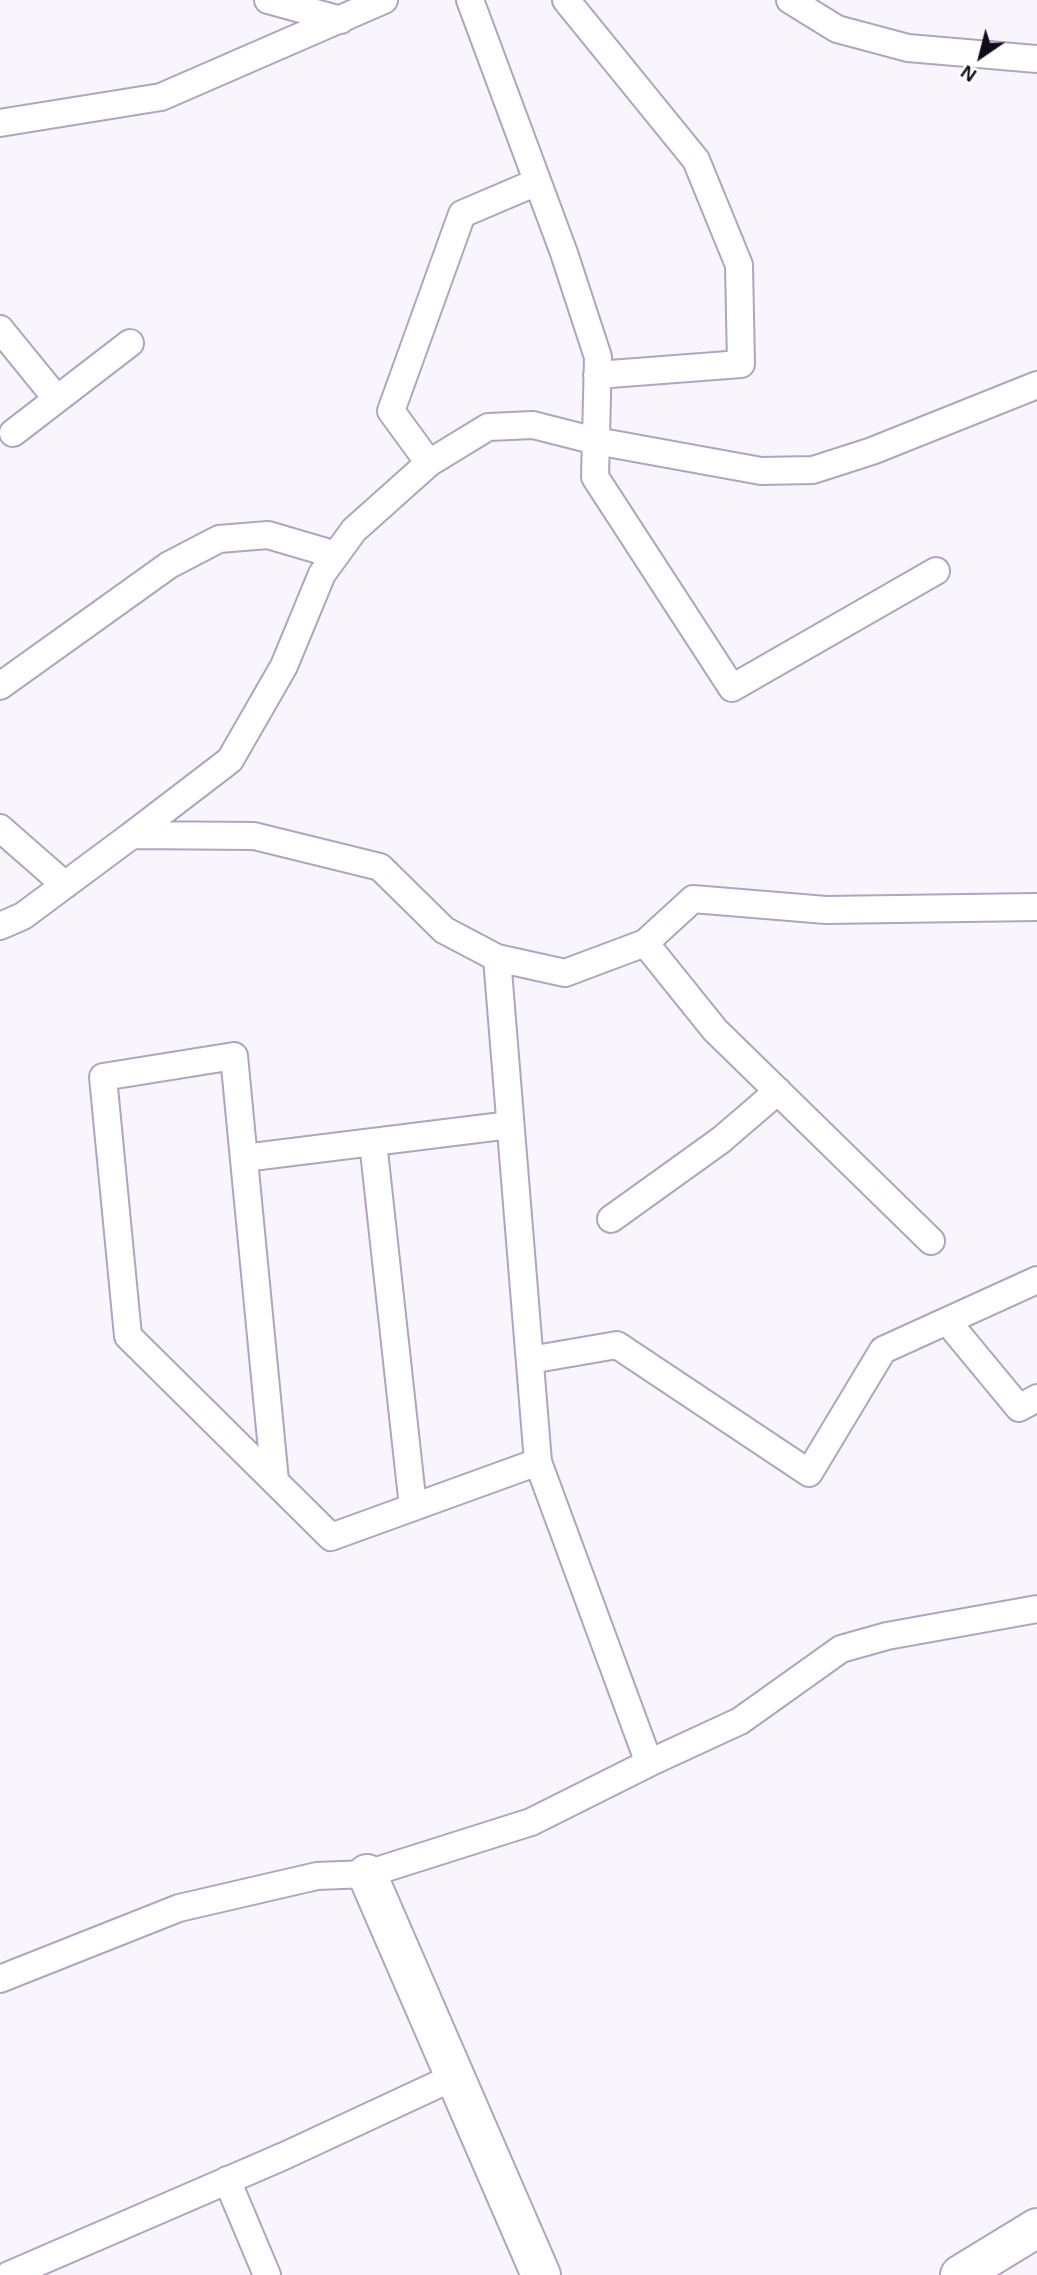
<!DOCTYPE html>
<style>
body{margin:0}
#map{position:relative;width:1037px;height:2275px;overflow:hidden;background:#f8f5fc;font-family:Arial,sans-serif}
canvas{display:block}
.north{position:absolute;left:946px;top:21px;width:70px;height:70px;-webkit-text-stroke:5px #fff;paint-order:stroke;rotate:215deg;font-size:19px;font-weight:700;line-height:28px;text-align:center;color:#110c17}
.north::after{content:'';display:block;margin:auto;width:24px;height:32px;background:#110c17;clip-path:polygon(50% 0,100% 100%,50% 72%,0 100%)}
</style>
<div id="map">
<canvas width="1037" height="2275"></canvas>
<div class="north">N</div>
</div>
<script>
const c = document.querySelector('canvas').getContext('2d');
c.lineJoin = 'round';
function poly(rows) {
  const path = new Path2D();
  for (const r of rows) {
    path.moveTo(r[0], r[1]);
    for (let i = 2; i < r.length; i += 2) path.lineTo(r[i], r[i + 1]);
  }
  return path;
}
function trace(path, color, width, dash) {
  c.strokeStyle = color;
  c.lineWidth = width;
  c.lineCap = dash ? 'butt' : 'round';
  c.setLineDash(dash || []);
  c.stroke(path);
}
const street = poly([
 [268,0,341,20],
 [470,0,564,253,598,357,595,477,732,688,936,571],
 [566,0,696,160,739,265,741,364,597,375],
 [790,0,837,29,908,48,1037,59],
 [0,123,161,97,384,0],
 [0,329,57,399],
 [13,433,130,343],
 [429,463,391,411,462,214,537,182],
 [0,686,169,565,219,539,268,535,336,555],
 [0,828,65,885],
 [132,835,230,760,284,666,322,574,354,530,429,463,488,427,533,425,596,441,761,471,813,470,872,451,1037,385],
 [0,926,23,916,132,835,254,836,380,867,444,930,497,958,565,973,645,943,693,899,826,910,1037,907],
 [645,943,715,1030,931,1241],
 [497,958,538,1462,649,1763],
 [373,1142,413,1507],
 [244,1158,510,1125],
 [611,1219,721,1140,778,1091],
 [947,1321,1019,1408,1037,1398],
 [530,1360,617,1345,809,1473,883,1350,1037,1280],
 [275,1481,234,1056,103,1077,128,1336,331,1537,538,1462],
 [0,1979,179,1908,317,1876,367,1874,531,1822,649,1763,740,1721,841,1649,887,1636,1037,1609],
 [227,2180,267,2275],
 [9,2275,284,2156,456,2076]
]);
const secondary = poly([
 [367,1874,541,2275],
 [960,2275,1037,2228]
]);
trace(street, '#b1a3c3', 30);
trace(secondary, '#b1a3c3', 42);
trace(street, '#fff', 26);
trace(secondary, '#fff', 38);
</script>
